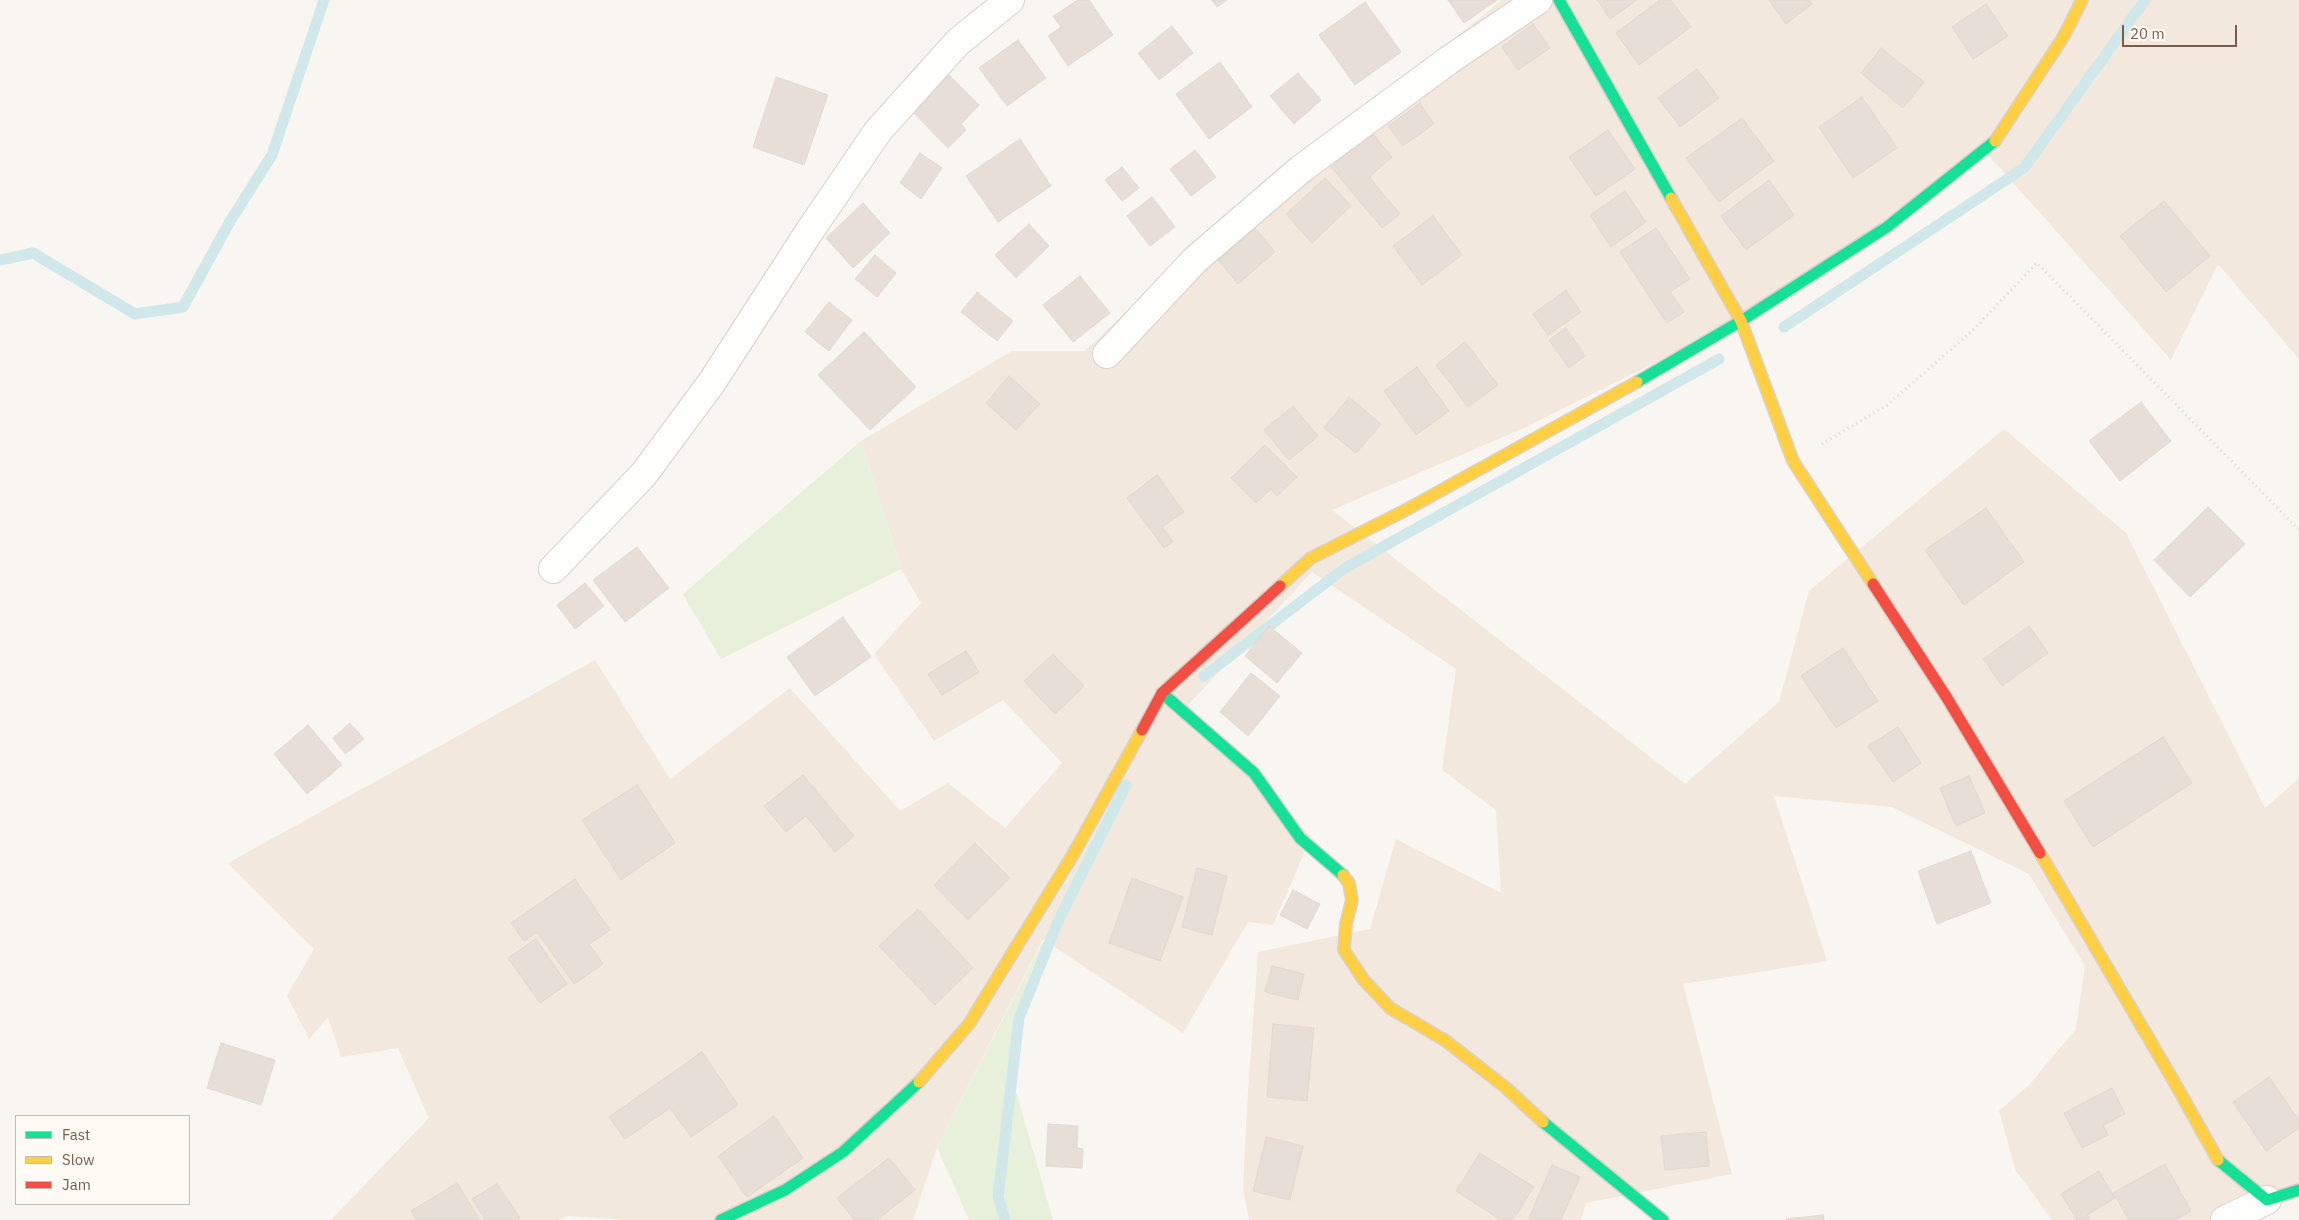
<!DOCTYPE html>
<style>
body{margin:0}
#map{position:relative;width:2299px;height:1220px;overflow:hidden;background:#f9f5f0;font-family:"IBM Plex Sans",sans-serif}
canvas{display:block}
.legend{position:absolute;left:15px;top:1115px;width:175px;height:90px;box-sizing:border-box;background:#fffaf3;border:1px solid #cabbb1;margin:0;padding:6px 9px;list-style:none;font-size:15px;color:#7a5c4d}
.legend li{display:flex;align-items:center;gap:10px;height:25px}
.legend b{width:25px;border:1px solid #cabbb1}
.scale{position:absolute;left:2122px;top:25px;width:115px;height:22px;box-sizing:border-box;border:2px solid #7a5c4d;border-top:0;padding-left:6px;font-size:15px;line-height:18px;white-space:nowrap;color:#7a5c4d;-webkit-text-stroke:4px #fffaf3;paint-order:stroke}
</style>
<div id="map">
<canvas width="2299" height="1220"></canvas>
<ul class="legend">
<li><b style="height:6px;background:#16e098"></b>Fast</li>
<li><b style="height:6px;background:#ffcf43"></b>Slow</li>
<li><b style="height:6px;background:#f24e42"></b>Jam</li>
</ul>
<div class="scale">20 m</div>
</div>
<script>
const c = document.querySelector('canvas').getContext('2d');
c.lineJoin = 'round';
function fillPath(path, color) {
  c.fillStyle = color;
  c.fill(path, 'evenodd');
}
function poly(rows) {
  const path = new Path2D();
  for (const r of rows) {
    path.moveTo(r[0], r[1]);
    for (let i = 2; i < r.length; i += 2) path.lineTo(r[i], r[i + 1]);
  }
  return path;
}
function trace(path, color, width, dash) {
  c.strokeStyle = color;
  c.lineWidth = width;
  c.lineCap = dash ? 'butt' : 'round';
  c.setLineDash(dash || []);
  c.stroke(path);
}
fillPath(poly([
 [1502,0,2299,0,2299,359,2218,264,2171,360,1983,149,1756,312,1524,428,1332,510,1685,784,1779,702,1809,591,2004,429,2126,533,2265,808,2299,778,2299,1195,2248,1220,2052,1220,2016,1171,1999,1111,2029,1085,2076,1029,2085,966,2029,874,1892,807,1774,796,1827,961,1683,984,1732,1174,1586,1203,1581,1220,1249,1220,1243,1189,1247,1106,1258,952,1370,929,1396,839,1501,893,1496,810,1442,770,1456,669,1312,572,1188,705,1311,837,1273,925,1248,922,1183,1033,1043,939,937,1147,913,1220,630,1220,567,1216,559,1220,331,1220,429,1118,398,1048,341,1057,328,1017,309,1039,287,996,314,949,228,863,595,660,670,779,790,688,900,811,948,783,1005,828,1062,763,1003,700,934,741,874,654,921,603,901,569,861,441,1012,351,1085,351,1174,265]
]), '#f2e8de');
fillPath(poly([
 [861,441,901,569,721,659,683,594],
 [1044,939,1011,1075,1053,1220,969,1220,937,1147]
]), '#e7f0db');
trace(poly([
 [0,260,33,253,135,314,183,307,229,223,272,155,324,0],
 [1784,327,2024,168,2145,0],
 [1204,676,1345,568,1719,359],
 [1005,1220,998,1197,1019,1018,1059,919,1126,785]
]), '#d0e8ea', 11);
const building = poly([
 [1078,0,1089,0,1113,35,1068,66,1048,36,1061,27,1053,16,1078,0],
 [1212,0,1227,0,1217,7,1212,0],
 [1448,0,1497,0,1464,23,1448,0],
 [1597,0,1637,0,1610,19,1597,0],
 [1660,0,1671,0,1691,27,1639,65,1616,33,1660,0],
 [1769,0,1809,0,1812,4,1786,24,1769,0],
 [1365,2,1401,52,1355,85,1319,35,1365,2],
 [1986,4,2008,36,1973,59,1952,27,1986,4],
 [1533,24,1550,48,1518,70,1502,47,1533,24],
 [1172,26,1193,53,1159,80,1138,53,1172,26],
 [1018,40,1046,78,1007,106,979,68,1018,40],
 [1881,48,1924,82,1903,108,1861,73,1881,48],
 [1220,62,1252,107,1209,139,1176,94,1220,62],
 [1697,69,1719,98,1680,127,1658,98,1697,69],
 [1298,73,1321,100,1294,124,1270,96,1298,73],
 [949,75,979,105,961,124,966,130,948,148,912,111,949,75],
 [776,77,828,95,804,165,753,147,776,77],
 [1862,97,1897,148,1853,178,1819,127,1862,97],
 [1420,103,1434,124,1403,146,1388,126,1420,103],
 [1742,118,1774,161,1719,202,1686,158,1742,118],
 [1608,130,1635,169,1596,196,1569,157,1608,130],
 [1372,133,1392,157,1369,177,1400,214,1382,228,1331,167,1372,133],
 [1020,139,1051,186,998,222,966,176,1020,139],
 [1195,150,1216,177,1191,196,1170,169,1195,150],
 [920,153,942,168,921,199,900,183,920,153],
 [1122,167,1139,188,1122,201,1105,180,1122,167],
 [1325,178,1351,206,1312,243,1286,214,1325,178],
 [1769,180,1794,215,1746,250,1721,216,1769,180],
 [1625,191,1646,222,1611,247,1590,215,1625,191],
 [1152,197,1175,227,1150,246,1127,216,1152,197],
 [2164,201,2210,256,2166,292,2120,236,2164,201],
 [863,203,890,233,853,268,826,238,863,203],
 [1433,216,1462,255,1422,285,1393,246,1433,216],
 [1029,224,1049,246,1016,278,995,255,1029,224],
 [1252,225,1275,252,1238,284,1215,256,1252,225],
 [1656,228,1690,279,1670,292,1684,312,1667,323,1620,252,1656,228],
 [875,255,896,273,877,297,855,279,875,255],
 [1080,276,1110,313,1073,342,1043,305,1080,276],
 [1566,290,1581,312,1548,335,1533,314,1566,290],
 [977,292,1013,321,997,341,961,312,977,292],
 [829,302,852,320,829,351,805,332,829,302],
 [1566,328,1585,356,1569,368,1549,340,1566,328],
 [864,332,916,387,870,430,818,375,864,332],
 [1465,342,1498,385,1468,407,1436,365,1465,342],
 [1417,367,1449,411,1416,435,1384,391,1417,367],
 [1009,376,1040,404,1016,430,986,403,1009,376],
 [1349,397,1381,424,1356,453,1324,428,1349,397],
 [2141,402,2171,441,2120,481,2089,441,2141,402],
 [1293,406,1318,436,1289,460,1264,430,1293,406],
 [1265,445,1297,477,1277,496,1271,489,1256,503,1231,478,1265,445],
 [1157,475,1184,512,1162,527,1173,542,1164,548,1127,498,1157,475],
 [2208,507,2245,544,2190,597,2154,560,2208,507],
 [1986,508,2024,562,1964,605,1925,550,1986,508],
 [637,547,669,588,625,622,593,580,637,547],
 [585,583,604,606,575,629,557,605,585,583],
 [843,617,871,657,815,696,787,657,843,617],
 [1269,626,1302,653,1277,683,1245,656,1269,626],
 [2029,626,2048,653,2002,686,1983,659,2029,626],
 [1843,648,1878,701,1836,728,1801,676,1843,648],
 [966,651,979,672,942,695,928,674,966,651],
 [1053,654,1084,686,1055,714,1024,681,1053,654],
 [1251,673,1280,696,1248,736,1220,712,1251,673],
 [350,723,364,739,345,754,333,738,350,723],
 [308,725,342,765,307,794,274,754,308,725],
 [1898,727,1921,763,1893,782,1868,746,1898,727],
 [2163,737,2192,783,2093,847,2064,801,2163,737],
 [803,775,854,836,835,852,806,816,786,832,764,806,803,775],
 [1969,776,1985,813,1956,826,1940,788,1969,776],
 [637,785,675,843,621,880,582,820,637,785],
 [975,843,1010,878,968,920,934,885,975,843],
 [1971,851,1991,903,1937,924,1918,871,1971,851],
 [1197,868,1227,876,1212,935,1182,927,1197,868],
 [1132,878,1183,897,1160,961,1109,943,1132,878],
 [575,879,610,930,589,944,603,964,574,984,537,932,524,941,511,923,575,879],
 [1293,890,1320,904,1307,929,1280,915,1293,890],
 [918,909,973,968,935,1005,879,946,918,909],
 [536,939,567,984,540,1003,508,958,536,939],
 [1272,966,1304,974,1298,1000,1265,992,1272,966],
 [1273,1024,1314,1028,1307,1101,1267,1097,1273,1024],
 [221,1043,275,1060,261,1105,207,1088,221,1043],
 [702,1052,738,1105,691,1137,670,1108,625,1139,609,1117,702,1052],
 [2269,1077,2299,1120,2299,1128,2266,1151,2233,1102,2269,1077],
 [2112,1088,2125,1114,2103,1125,2108,1135,2082,1148,2064,1113,2112,1088],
 [774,1116,803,1158,747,1197,718,1156,774,1116],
 [1048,1124,1078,1126,1077,1148,1083,1149,1082,1168,1046,1166,1048,1124],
 [1706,1132,1709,1166,1665,1170,1661,1136,1706,1132],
 [1266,1137,1303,1146,1290,1200,1253,1191,1266,1137],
 [1480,1153,1534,1187,1513,1220,1501,1220,1456,1191,1480,1153],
 [889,1158,915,1190,877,1220,854,1220,837,1198,889,1158],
 [2165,1164,2191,1211,2175,1220,2129,1220,2113,1193,2165,1164],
 [1552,1165,1580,1177,1561,1220,1528,1220,1552,1165],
 [2099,1171,2115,1198,2087,1215,2090,1220,2077,1220,2061,1194,2099,1171],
 [457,1183,480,1220,417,1220,411,1211,457,1183],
 [497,1184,520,1218,518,1220,485,1220,472,1199,497,1184],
 [1823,1215,1824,1220,1786,1219,1823,1215]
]);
fillPath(building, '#e6ded7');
trace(building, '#e2d8d2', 1);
const street = poly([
 [1107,354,1195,260,1301,169,1449,60,1538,0],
 [553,569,644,474,712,382,809,232,878,131,958,42,1010,0],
 [2225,1220,2267,1200]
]);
const fast = poly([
 [1559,0,1671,198],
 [1637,382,1741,321,1887,227,1995,141],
 [1162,693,1254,773,1300,838,1343,875],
 [1543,1122,1663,1220],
 [2218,1160,2267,1200,2299,1190],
 [721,1220,785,1190,843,1152,919,1082]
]);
const slow = poly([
 [1995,141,2064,36,2082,0],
 [1671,198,1741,321,1793,461,1873,584],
 [1280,586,1311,558,1404,511,1637,382],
 [2040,853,2172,1078,2218,1160],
 [1343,875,1349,883,1352,900,1346,924,1344,950,1363,979,1390,1008,1446,1041,1505,1087,1543,1122],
 [919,1082,969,1024,1074,853,1142,730]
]);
const jam = poly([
 [1873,584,1947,698,2040,853],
 [1142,730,1162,693,1280,586]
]);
trace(street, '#d7d1cb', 30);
trace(fast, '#d9d2cb', 14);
trace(slow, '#d9d2cb', 14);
trace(jam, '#d9d2cb', 14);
trace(poly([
 [1822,444,1887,405,1971,332,2037,263,2299,530]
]), '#dcd5d0', 3, [1, 4]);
trace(street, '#fefefd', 28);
trace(fast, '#16e098', 11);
trace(slow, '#ffcf43', 11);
trace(jam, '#f24e42', 11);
</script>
